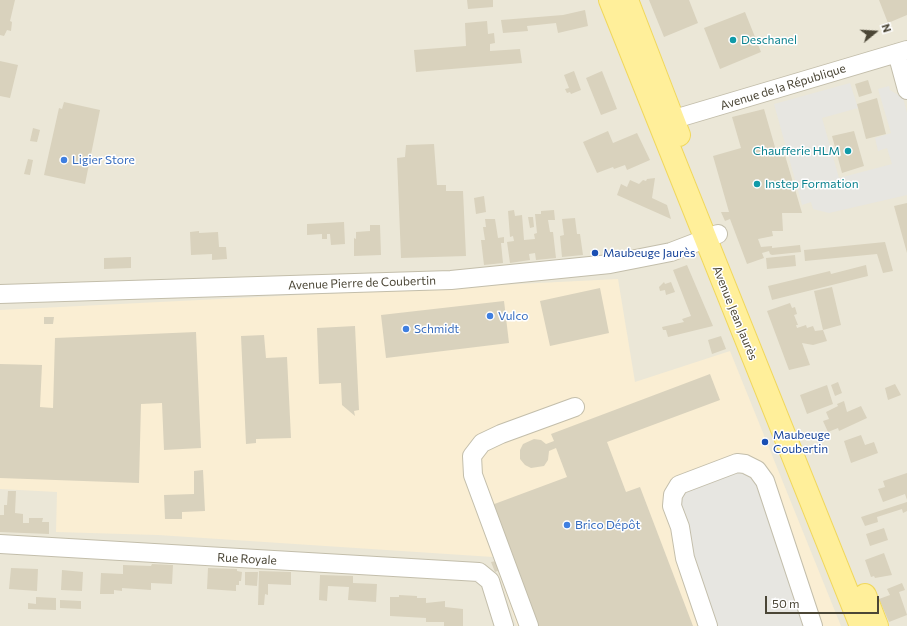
<!DOCTYPE html>
<meta charset="utf-8">
<style>
body{margin:0}
#map{position:relative;width:907px;height:626px;overflow:hidden;background:#f6f4ea;font-family:Commissioner,sans-serif}
canvas{display:block}
.north{position:absolute;left:855px;top:12px;width:40px;height:40px;-webkit-text-stroke:3px #fff;paint-order:stroke;rotate:72deg;font-size:11px;font-weight:700;line-height:16px;text-align:center;color:#4b4636}
.north::after{content:'';display:block;margin:auto;width:14px;height:18px;background:#4b4636;clip-path:polygon(50% 0,100% 100%,50% 72%,0 100%)}
.scale{position:absolute;left:765px;top:596px;width:114px;height:18px;box-sizing:border-box;border:2px solid #4b4636;border-top:0;padding-left:5px;font-size:12px;line-height:14px;white-space:nowrap;color:#4b4636;-webkit-text-stroke:3px #fff;paint-order:stroke}
</style>
<div id="map">
<canvas width="907" height="626"></canvas>
<div class="north">N</div>
<div class="scale">50 m</div>
</div>
<script>
const c = document.querySelector('canvas').getContext('2d');
c.lineJoin = 'round';
function fillPath(path, color) {
  c.fillStyle = color;
  c.fill(path, 'evenodd');
}
function poly(rows) {
  const path = new Path2D();
  for (const r of rows) {
    path.moveTo(r[0], r[1]);
    for (let i = 2; i < r.length; i += 2) path.lineTo(r[i], r[i + 1]);
  }
  return path;
}
function trace(path, color, width, dash) {
  c.strokeStyle = color;
  c.lineWidth = width;
  c.lineCap = dash ? 'butt' : 'round';
  c.setLineDash(dash || []);
  c.stroke(path);
}
function label(font, color, halo, rows, align = 'center') {
  c.font = font + ' Commissioner,sans-serif';
  c.lineWidth = 3;
  c.setLineDash([]);
  c.textBaseline = 'middle';
  c.strokeStyle = halo;
  c.fillStyle = color;
  for (const [text, x, y, turn = 0] of rows) {
    c.save();
    c.translate(x, y);
    c.rotate((+turn || 0) * Math.PI / 180);
    c.textAlign = isNaN(turn) ? turn : align;
    if (halo) c.strokeText(text, 0, 0);
    c.fillText(text, 0, 0);
    c.restore();
  }
}
fillPath(poly([
 [0,0,907,0,907,626,0,626]
]), '#ebe7d7');
fillPath(poly([
 [618,279,635,382,730,351,841,626,517,626,493,557,158,535,56,532,57,492,0,489,0,310]
]), '#faeed3');
fillPath(poly([
 [850,83,858,108,822,118,839,178,892,164,887,148,878,151,875,138,891,133,878,89,889,86,890,90,903,98,907,113,907,195,829,213,813,209,811,202,802,205,774,104],
 [746,455,820,626,701,626,675,556,677,549,663,502,666,489]
]), '#e7e6e1');
fillPath(poly([
 [0,0,15,0,10,21,12,22,11,31,7,30,4,36,0,35],
 [467,0,493,0,493,7,468,9],
 [649,0,689,0,698,23,664,37],
 [879,0,907,0,907,15,888,23],
 [585,10,588,26,558,33,556,23,527,26,528,31,503,33,501,20,563,15],
 [745,12,761,52,720,69,704,28],
 [487,21,488,34,494,33,495,43,490,44,490,51,520,49,522,63,416,72,414,50,466,46,465,23],
 [0,61,18,65,10,98,0,96],
 [574,71,581,90,571,94,570,92,567,93,565,89,569,88,564,75],
 [602,71,617,109,601,115,586,78],
 [868,80,872,93,859,97,855,84],
 [877,98,886,134,866,139,857,104],
 [64,102,100,110,85,184,44,175,59,108,62,109],
 [764,109,777,154,784,152,802,213,782,213,783,231,772,231,773,236,758,239,761,247,772,246,772,248,800,245,801,252,772,255,770,254,769,251,762,253,764,258,747,264,730,219,725,221,721,212,729,212,713,156,741,148,732,117],
 [33,128,40,130,37,142,30,141],
 [608,131,613,143,637,133,650,160,627,170,625,165,614,169,613,167,597,173,583,142],
 [854,131,864,166,842,173,832,136],
 [434,144,437,185,446,185,446,191,463,191,466,256,401,258,397,158,405,157,406,145],
 [28,159,33,160,30,175,24,174],
 [655,178,652,198,667,205,671,219,617,195,621,184,627,187,630,180,639,184,643,180,646,181,647,179],
 [484,196,486,212,476,214,474,198],
 [907,203,907,253,894,206],
 [514,210,515,216,522,215,524,240,535,239,534,234,537,233,535,214,541,214,541,211,554,210,555,220,548,220,550,232,553,232,556,258,536,260,535,253,529,254,530,260,510,263,507,242,514,241,513,236,510,237,508,211],
 [528,217,533,217,534,227,530,228],
 [575,218,577,234,580,234,583,255,562,257,560,236,564,235,562,219],
 [485,219,495,219,498,238,504,237,504,243,501,243,503,263,484,265,481,240,485,240,483,227,486,227],
 [344,222,345,244,331,245,330,234,327,234,327,239,322,239,322,234,307,235,307,224],
 [370,225,380,225,381,255,354,256,354,238,356,239,356,232,370,231],
 [199,231,199,233,218,232,219,247,226,247,227,259,212,260,212,254,191,255,190,232],
 [885,242,893,271,883,273,877,254,805,261,804,250],
 [795,255,796,266,767,269,766,258],
 [131,257,131,268,104,269,104,258],
 [687,265,713,326,668,337,666,330,663,330,662,327,684,322,682,319,691,316,673,270],
 [866,265,868,276,772,300,768,286,830,271,831,274],
 [664,282,665,284,671,282,675,292,666,295,665,290,660,291,659,287],
 [832,287,841,325,823,330,827,341,813,345,802,343,810,365,789,370,767,311,790,303,792,308,795,307,797,314,794,315,798,325,796,325,797,328,806,325,807,328,813,326,815,331,823,330,814,291],
 [600,288,609,333,550,346,540,301],
 [504,301,509,343,386,358,381,315],
 [44,317,54,317,53,324,44,324],
 [355,326,359,410,354,411,355,416,342,405,341,383,319,384,317,328],
 [196,332,201,448,164,450,162,403,141,404,139,483,0,478,0,364,42,365,40,407,53,408,55,338],
 [264,335,266,358,287,357,291,438,256,439,256,443,246,444,241,336],
 [721,336,726,349,712,354,708,340],
 [710,374,720,400,607,442,626,492,640,487,693,626,534,626,489,506,567,477,556,448,549,451,548,460,544,466,531,468,525,465,520,459,520,450,523,444,534,439,541,440,546,444,554,441,551,434],
 [838,382,842,393,835,396,831,385],
 [895,384,901,395,888,400,885,388],
 [827,385,833,404,807,414,800,395],
 [844,401,847,412,861,406,867,418,839,431,838,428,828,432,823,421,829,419,826,412,838,406,837,404],
 [861,435,865,445,874,442,878,453,851,463,844,441],
 [203,470,205,511,182,512,182,519,165,519,164,495,194,494,194,471],
 [907,473,907,500,905,494,883,502,878,489,885,487,883,481],
 [8,491,16,491,15,513,23,514,23,523,29,523,29,518,43,518,42,522,49,522,49,534,0,532,0,515,4,515,4,505,7,505],
 [907,502,907,511,903,513,902,509,877,517,878,522,865,526,861,517],
 [884,528,888,540,870,546,866,534],
 [884,553,892,575,875,578,874,576,871,577,865,560],
 [496,561,500,570,495,572,491,562],
 [152,564,173,565,172,584,151,583,151,590,122,588,122,591,114,590,114,594,100,594,101,573,123,574,123,565,151,566],
 [11,568,38,569,37,591,9,589],
 [208,568,237,569,237,571,242,572,241,581,239,581,239,585,236,585,236,591,207,589],
 [62,570,83,572,82,591,61,590],
 [259,571,291,572,291,585,268,584,268,595,265,594,264,605,258,605],
 [245,572,258,572,257,586,245,585],
 [320,575,353,576,353,583,377,584,376,602,348,600,349,587,328,586,327,601,319,600],
 [902,583,905,590,899,592,907,615,889,622,879,599,890,595,887,589],
 [399,595,417,596,417,598,426,598,426,603,445,601,445,607,463,609,463,626,444,626,444,622,426,622,426,618,390,616,390,597,399,597],
 [36,597,56,598,56,610,28,609,28,603,36,604],
 [60,600,81,601,81,609,60,608]
]), '#d9d2bd');
const minor = poly([
 [897,53,907,90],
 [661,123,907,50],
 [0,294,451,280,610,264,671,252,718,234],
 [0,544,479,572,490,581,504,626],
 [529,626,473,475,472,456,482,443,501,434,575,407],
 [708,626,685,558,680,527,672,506,673,495,679,485,737,463,745,464,757,470,765,481,813,626]
]);
const major = poly([
 [610,0,861,626],
 [627,0,679,135],
 [865,595,877,626]
]);
trace(minor, '#c3beab', 20);
trace(major, '#f1d85d', 24);
trace(minor, '#fff', 18);
trace(major, '#ffef9a', 22);
for (const [x, y, r, color] of [
 [733,40,4,"#0f9aa8"],
 [848,151,4,"#0f9aa8"],
 [64,160,4,"#3f7fe0"],
 [757,184,4,"#0f9aa8"],
 [595,253,4,"#1a4fb4"],
 [490,316,4,"#3f7fe0"],
 [406,329,4,"#3f7fe0"],
 [765,442,4,"#1a4fb4"],
 [567,525,4,"#3f7fe0"]
]) {
  const dot = new Path2D();
  dot.arc(x, y, r, 0, 2 * Math.PI);
  c.fillStyle = color;
  c.fill(dot);
  trace(dot, '#fff', 1.5);
}
label('12px', '#0d838f', '#fff', [
 ["Deschanel",741,40],
 ["Chaufferie HLM",840,151,"right"],
 ["Instep Formation",765,184]
], 'left');
label('12px', '#4b4636', '#fff', [
 ["Avenue de la République",783,87,-17],
 ["Avenue Pierre de Coubertin",362,283,-2],
 ["Avenue Jean Jaurès",735,313,68],
 ["Rue Royale",247,559,3]
]);
label('12px', '#366cbe', '#fff', [
 ["Ligier Store",72,160],
 ["Vulco",498,316],
 ["Schmidt",414,329],
 ["Brico Dépôt",575,525]
], 'left');
label('12px', '#164399', '#fff', [
 ["Maubeuge Jaurès",603,253],
 ["Maubeuge",773,435],
 ["Coubertin",773,449]
], 'left');
</script>
